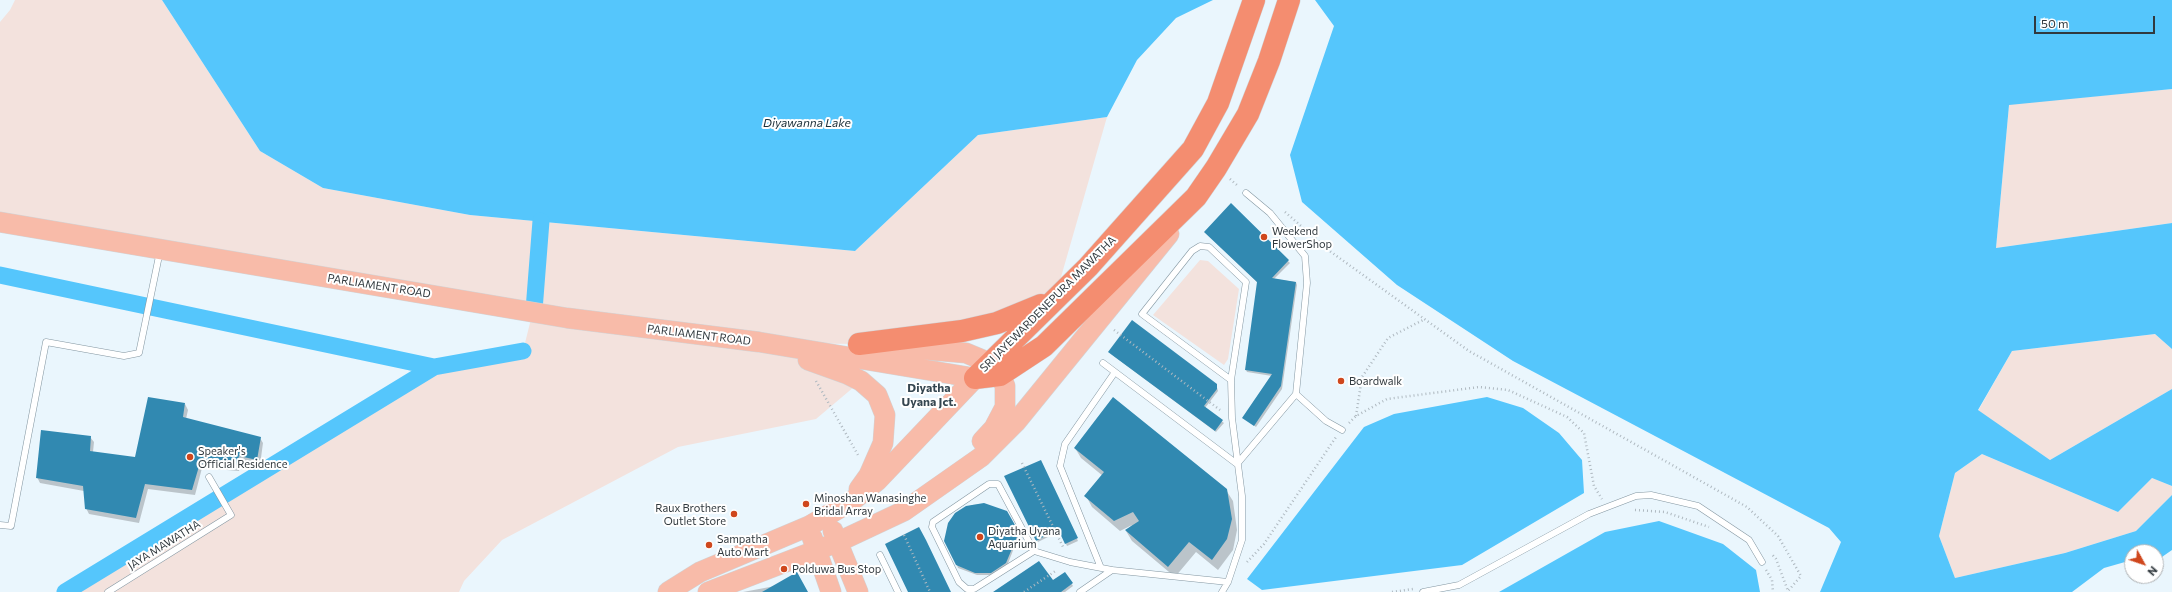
<!DOCTYPE html>
<style>
body{margin:0}
#map{position:relative;width:2172px;height:592px;overflow:hidden;background:#eaf6fd;font-family:Commissioner,sans-serif}
canvas{display:block}
.north{position:absolute;left:2124px;top:544px;width:40px;height:40px;box-sizing:border-box;background:#fff;border:1px solid #adb0b2;border-radius:50%;rotate:130deg;font-size:11px;font-weight:700;line-height:16px;text-align:center;color:#31393e}
.north::after{content:'';display:block;margin:auto;width:14px;height:18px;background:#cf471d;clip-path:polygon(50% 0,100% 100%,50% 72%,0 100%)}
.scale{position:absolute;left:2034px;top:16px;width:121px;height:18px;box-sizing:border-box;border:2px solid #31393e;border-top:0;padding-left:5px;font-size:12px;line-height:14px;white-space:nowrap;color:#31393e;-webkit-text-stroke:3px #fff;paint-order:stroke}
</style>
<div id="map">
<canvas width="2172" height="592"></canvas>
<div class="north">N</div>
<div class="scale">50 m</div>
</div>
<script>
const c = document.querySelector('canvas').getContext('2d');
c.lineJoin = 'round';
function fillPath(path, color) {
  c.fillStyle = color;
  c.fill(path, 'evenodd');
}
function poly(rows) {
  const path = new Path2D();
  for (const r of rows) {
    path.moveTo(r[0], r[1]);
    for (let i = 2; i < r.length; i += 2) path.lineTo(r[i], r[i + 1]);
  }
  return path;
}
function trace(path, color, width, dash) {
  c.strokeStyle = color;
  c.lineWidth = width;
  c.lineCap = dash ? 'butt' : 'round';
  c.setLineDash(dash || []);
  c.stroke(path);
}
function label(font, color, halo, rows, align = 'center') {
  c.font = font + ' Commissioner,sans-serif';
  c.lineWidth = 4;
  c.setLineDash([]);
  c.textBaseline = 'middle';
  c.strokeStyle = halo;
  c.fillStyle = color;
  for (const [text, x, y, turn = 0] of rows) {
    c.save();
    c.translate(x, y);
    c.rotate((+turn || 0) * Math.PI / 180);
    c.textAlign = isNaN(turn) ? turn : align;
    if (halo) c.strokeText(text, 0, 0);
    c.fillText(text, 0, 0);
    c.restore();
  }
}
fillPath(poly([
 [15,0,162,0,260,151,323,188,470,215,855,251,978,135,1107,117,1055,298,1013,318,859,344,760,343,861,381,816,419,678,447,502,540,464,581,459,592,65,592,434,367,523,351,533,311,0,222,0,22,10,10],
 [2172,89,2172,223,1996,248,2009,104],
 [1200,260,1208,261,1239,289,1228,359,1224,365,1153,315],
 [2155,334,2172,349,2172,389,2050,460,1978,411,2012,351],
 [1982,454,2118,512,2152,478,2172,486,2172,495,2136,531,2065,553,1955,578,1939,536,1955,473]
]), '#f3e2dd');
fillPath(poly([
 [162,0,1213,0,1176,18,1137,60,1107,117,978,135,855,251,470,215,323,188,260,151],
 [1315,0,2172,0,2172,89,2009,105,1996,248,2172,223,2172,349,2155,334,2012,351,1978,410,2050,460,2172,389,2172,486,2152,478,2118,512,1982,454,1955,473,1939,536,1955,578,2065,553,2136,531,2172,495,2172,550,2159,559,2156,559,2156,552,2132,552,2132,560,2104,568,2072,592,1820,592,1841,542,1829,528,1513,361,1397,285,1302,202,1290,155,1334,26],
 [1487,397,1523,408,1559,433,1582,460,1584,493,1462,565,1262,590,1247,579,1364,427,1394,414],
 [1659,521,1723,544,1756,570,1760,592,1499,592,1605,532]
]), '#55c6fc');
fillPath(poly([
 [1231,205,1290,263,1274,279,1296,282,1297,285,1282,389,1256,427,1244,418,1272,376,1247,372,1246,370,1258,283,1207,234],
 [1111,354,1216,384,1218,391,1205,408,1224,423,1216,432],
 [185,404,188,410,186,419,260,438,263,443,260,465,241,461,239,471,202,468,195,495,148,489,139,523,89,514,86,508,84,491,40,483,37,477,90,437,94,442,93,452,136,458],
 [1075,448,1226,490,1233,501,1237,530,1233,550,1218,570,1196,552,1175,577,1132,541,1126,531,1132,525,1120,531,1092,507,1086,496,1103,476,1081,458],
 [1041,464,1078,541,1067,546,1060,531,1038,542,1006,477],
 [984,504,1007,512,1019,535,1007,566,992,575,977,575,958,568,957,565,959,511,972,505],
 [1065,573,1073,586,1065,592,995,592,1052,581],
 [775,586,807,592,743,592]
]), '#0003');
trace(poly([
 [0,275,434,367],
 [534,310,541,221],
 [65,592,434,367,523,351]
]), '#55c6fc', 17);
fillPath(poly([
 [1231,203,1289,260,1272,278,1296,282,1281,386,1254,426,1242,418,1272,374,1245,370,1257,282,1204,232],
 [1132,320,1217,384,1217,389,1204,406,1223,420,1215,431,1108,352],
 [148,397,185,403,183,417,261,437,257,460,239,456,236,466,200,463,192,490,145,484,136,518,85,509,83,486,36,478,41,430,91,436,90,451,135,457],
 [1113,397,1227,489,1232,519,1227,539,1212,560,1189,542,1168,567,1125,530,1139,521,1133,512,1114,521,1084,496,1104,472,1074,448],
 [1041,460,1078,538,1065,544,1058,529,1036,541,1004,476],
 [984,503,1007,511,1019,532,1006,563,991,573,975,573,956,565,944,541,948,523,955,513,966,506],
 [919,527,926,540,951,592,908,592,885,544],
 [1039,561,1053,580,1065,572,1073,583,1061,592,993,592],
 [797,572,808,592,762,592]
]), '#3189b1');
const lane = poly([
 [1103,363,1237,464],
 [1296,394,1326,421,1342,430],
 [1237,464,1296,394,1307,283,1305,256,1270,213,1246,193],
 [0,525,11,526,46,342,124,356,139,353,160,251],
 [1034,551,974,589,967,589,959,582,932,527,933,522,989,484,998,484,1034,551,1070,562,1112,570,1228,582],
 [880,555,898,592],
 [1101,568,1060,466,1065,444,1115,372],
 [108,592,231,515,209,477],
 [1080,592,1112,570],
 [1222,592,1228,582,1242,540,1242,496,1232,418,1231,380,1246,282,1209,247,1200,246,1192,251,1142,314,1231,380],
 [1423,592,1459,585,1589,514,1636,496,1651,495,1698,506,1749,540,1762,562]
]);
const primary = poly([
 [0,222,567,318,759,342,975,378],
 [884,346,966,353,990,363,1000,375,1005,386,1005,407,994,428,982,441],
 [808,360,847,374,861,381,877,395,885,415,883,443,869,475,859,489],
 [833,531,858,592],
 [812,537,831,592],
 [668,592,700,572,809,526,852,501,877,481,975,378],
 [708,592,838,542,904,511,981,457,1016,422,1169,234]
]);
const highway = poly([
 [859,344,962,331,997,323,1041,305],
 [975,378,1000,375,1044,346,1196,197,1216,168,1248,114,1269,61,1289,0],
 [975,378,1088,267,1193,149,1218,103,1254,0]
]);
trace(lane, '#8396a1', 7);
trace(primary, '#d2d3d5', 21);
trace(highway, '#d2d3d5', 23);
trace(poly([
 [1230,179,1238,186],
 [1285,212,1331,252,1469,351,1747,507,1778,536,1801,576,1788,591,1776,559,1771,553],
 [1114,330,1220,410],
 [816,381,858,455],
 [1356,416,1362,377,1388,338,1423,320],
 [1349,423,1356,416,1387,399,1479,387,1508,390,1567,417,1584,433,1594,486,1602,499],
 [1022,463,1064,549],
 [1635,510,1665,512,1709,527],
 [904,535,930,592],
 [1247,562,1264,544,1336,437],
 [1766,570,1772,580,1773,592],
 [1024,592,1057,570],
 [1392,592,1413,589]
]), '#afb9c0', 2.5, [1, 3]);
trace(lane, '#fff', 6);
trace(primary, '#f8bba9', 20);
trace(highway, '#f48d70', 22);
for (const [x, y, r, color] of [
 [1264,237,4,"#cf471d"],
 [1341,381,4,"#cf471d"],
 [190,457,4,"#cf471d"],
 [806,504,4,"#cf471d"],
 [734,514,4,"#cf471d"],
 [980,537,4,"#cf471d"],
 [709,545,4,"#cf471d"],
 [784,569,4,"#cf471d"]
]) {
  const dot = new Path2D();
  dot.arc(x, y, r, 0, 2 * Math.PI);
  c.fillStyle = color;
  c.fill(dot);
  trace(dot, '#fff', 1.5);
}
label('11px', '#31393e', '#fff', [
 ["Weekend",1272,231],
 ["FlowerShop",1272,244],
 ["Boardwalk",1349,381],
 ["Speaker's",198,451],
 ["Official Residence",198,464],
 ["Minoshan Wanasinghe",814,498],
 ["Bridal Array",814,511],
 ["Raux Brothers",726,508,"right"],
 ["Outlet Store",726,521,"right"],
 ["Diyatha Uyana",988,531],
 ["Aquarium",988,544],
 ["Sampatha",717,539],
 ["Auto Mart",717,552],
 ["Polduwa Bus Stop",792,569]
], 'left');
label('11px', '#31393e', '#fff', [
 ["PARLIAMENT ROAD",379,286,9],
 ["SRI JAYEWARDENEPURA MAWATHA",1048,304,-45],
 ["PARLIAMENT ROAD",699,335,7],
 ["JAYA MAWATHA",164,545,-32]
]);
label('italic 12px', '#1b2e38', '#fff', [
 ["Diyawanna Lake",807,123]
]);
label('bold 12px', '#354650', '#fff', [
 ["Diyatha",929,388],
 ["Uyana Jct.",929,402]
]);
</script>
